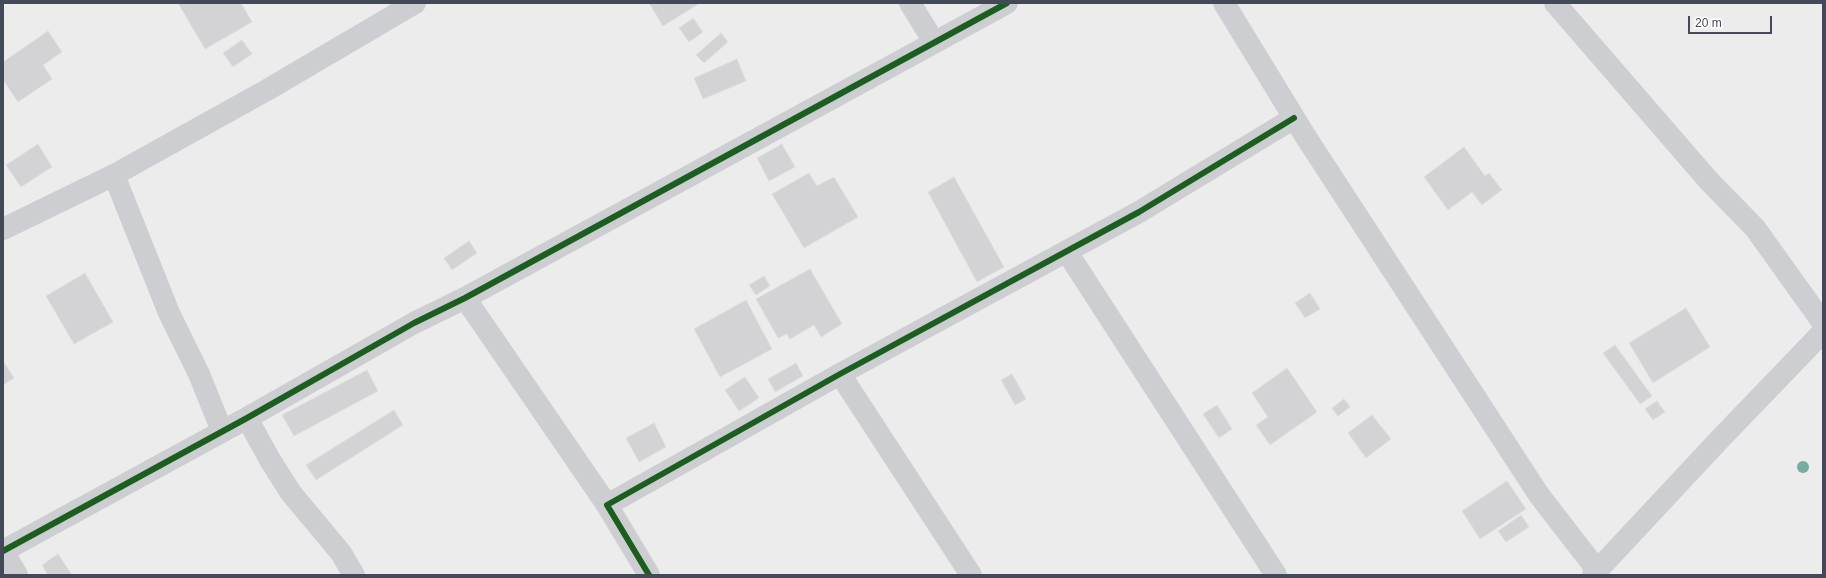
<!DOCTYPE html>
<style>
body{margin:0}
#map{position:relative;width:1826px;height:578px;overflow:hidden;background:#edecec;font-family:Helvetica,sans-serif}
canvas{display:block}
.frame{position:absolute;inset:0;border:4px solid #444958;pointer-events:none}
.scale{position:absolute;left:1688px;top:16px;width:84px;height:18px;box-sizing:border-box;border:2px solid #444958;border-top:0;padding-left:5px;font-size:12px;line-height:14px;white-space:nowrap;color:#444958;-webkit-text-stroke:3px #fff;paint-order:stroke}
</style>
<div id="map">
<canvas width="1826" height="578"></canvas>
<div class="frame"></div>
<div class="scale">20 m</div>
</div>
<script>
const c = document.querySelector('canvas').getContext('2d');
c.lineJoin = 'round';
function fillPath(path, color) {
  c.fillStyle = color;
  c.fill(path, 'evenodd');
}
function poly(rows) {
  const path = new Path2D();
  for (const r of rows) {
    path.moveTo(r[0], r[1]);
    for (let i = 2; i < r.length; i += 2) path.lineTo(r[i], r[i + 1]);
  }
  return path;
}
function trace(path, color, width, dash) {
  c.strokeStyle = color;
  c.lineWidth = width;
  c.lineCap = dash ? 'butt' : 'round';
  c.setLineDash(dash || []);
  c.stroke(path);
}
const building = poly([
 [178,3,241,3,252,22,205,49,178,3],
 [649,3,700,3,663,26,649,3],
 [693,18,703,32,689,42,679,28,693,18],
 [48,31,62,52,43,65,52,79,18,102,3,80,3,62,48,31],
 [721,33,728,42,704,63,696,55,721,33],
 [242,40,252,54,233,67,223,53,242,40],
 [737,59,746,81,703,99,694,78,737,59],
 [38,144,52,167,21,187,6,165,38,144],
 [782,144,795,167,769,181,757,158,782,144],
 [1464,147,1485,176,1489,173,1502,190,1482,205,1472,192,1448,210,1424,177,1464,147],
 [809,173,817,186,834,177,858,217,804,248,772,194,809,173],
 [954,177,1004,267,977,282,928,192,954,177],
 [469,241,477,253,452,270,444,258,469,241],
 [810,269,842,324,821,337,814,325,790,339,787,334,778,338,756,299,810,269],
 [85,273,113,322,74,344,46,296,85,273],
 [764,276,770,286,756,295,749,285,764,276],
 [1310,293,1320,309,1305,318,1295,303,1310,293],
 [746,300,772,349,720,377,694,329,746,300],
 [1686,308,1710,347,1653,383,1629,343,1686,308],
 [1615,345,1652,396,1640,404,1603,353,1615,345],
 [3,361,14,378,3,385,3,361],
 [796,363,803,376,775,392,768,379,796,363],
 [1287,368,1317,412,1270,445,1256,425,1268,417,1252,393,1287,368],
 [367,370,378,391,294,436,282,415,367,370],
 [1012,374,1026,399,1015,405,1001,380,1012,374],
 [745,377,759,398,739,411,725,390,745,377],
 [1344,399,1350,407,1338,416,1332,408,1344,399],
 [1657,401,1665,412,1653,420,1645,409,1657,401],
 [1217,405,1232,429,1219,438,1203,414,1217,405],
 [394,410,403,425,316,480,306,465,394,410],
 [1372,415,1391,439,1366,458,1348,433,1372,415],
 [654,423,666,447,639,462,626,438,654,423],
 [1507,481,1526,509,1480,539,1462,511,1507,481],
 [1521,515,1529,527,1506,542,1498,531,1521,515],
 [58,554,72,575,48,575,42,565,58,554]
]);
fillPath(building, '#d3d3d5');
trace(building, '#dededf', 1);
trace(poly([
 [910,3,934,42],
 [1224,3,1304,134,1539,495,1597,570],
 [1555,3,1709,181,1755,228,1823,323],
 [114,175,169,313,199,374,222,431],
 [3,229,114,175,267,90,415,3],
 [1067,252,1276,575],
 [465,298,607,505],
 [840,374,971,575],
 [247,418,270,460,291,493,341,553,354,575],
 [3,551,247,418,414,323,465,298,1007,3],
 [3,551,17,575],
 [649,575,607,505,840,374,1139,212,1294,118],
 [1593,575,1720,439,1823,332]
]), '#cdced2', 22);
trace(poly([
 [3,551,247,418,414,323,465,298,1007,3],
 [649,575,607,505,840,374,1139,212,1294,118]
]), '#1b5e20', 6);
c.fillStyle = '#77aca0';
for (const [x, y] of [
 [1803,467]
]) {
  c.beginPath();
  c.arc(x, y, 6, 0, 2 * Math.PI);
  c.fill();
}
</script>
